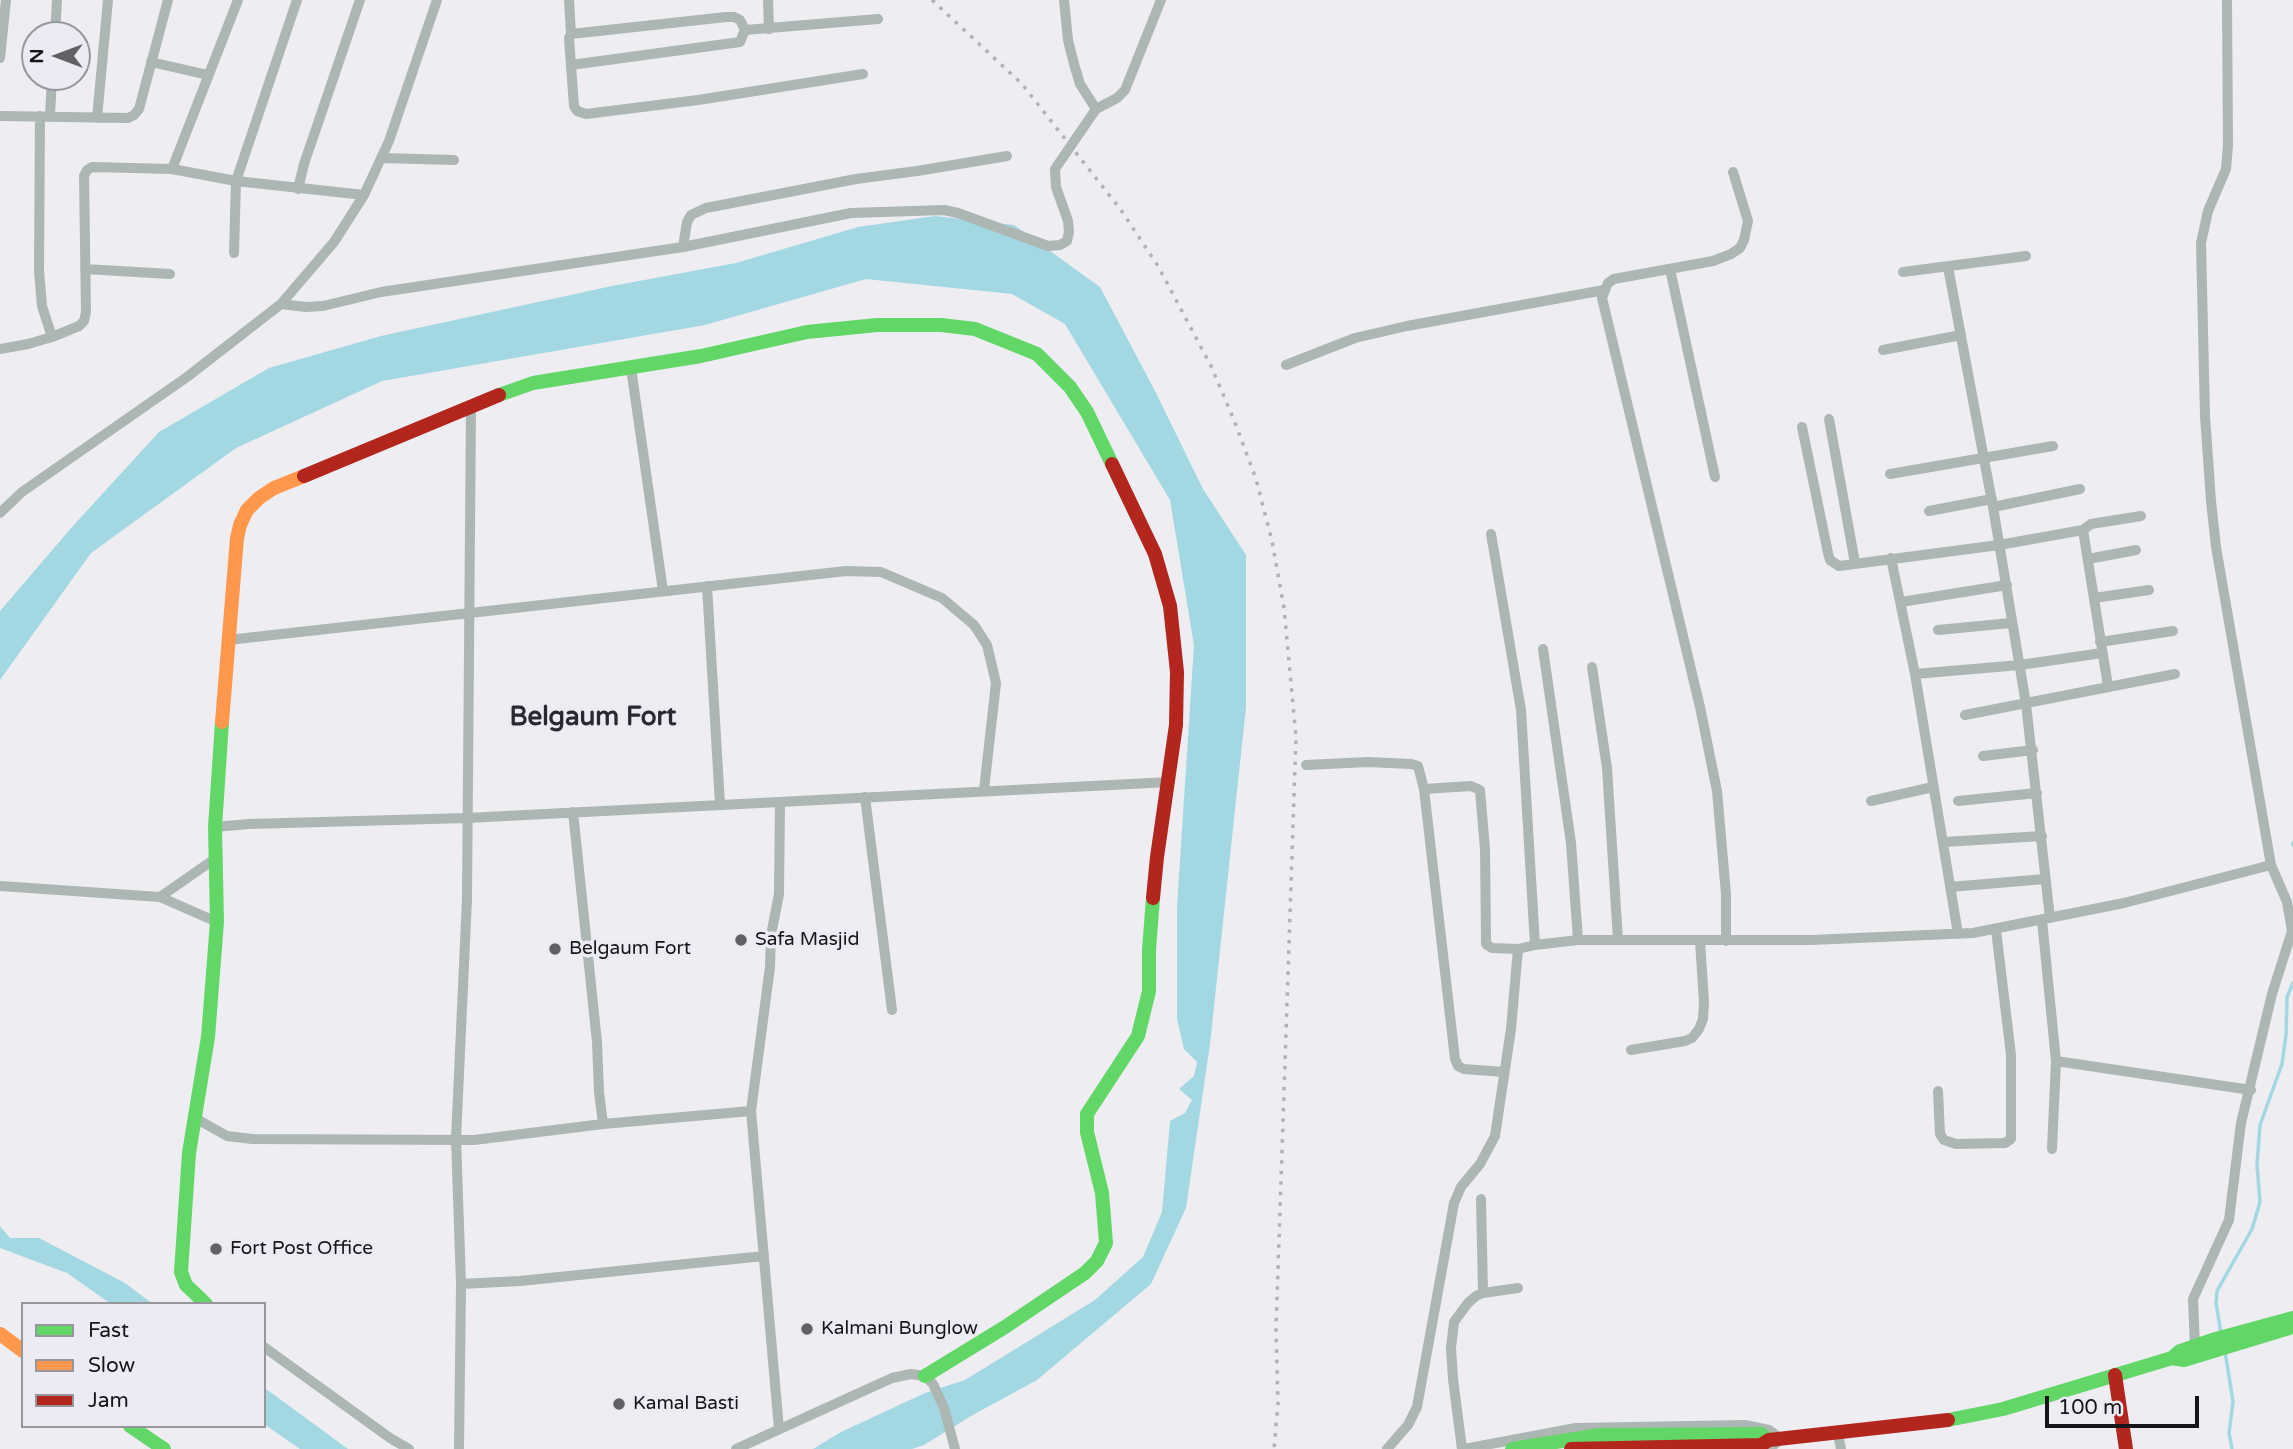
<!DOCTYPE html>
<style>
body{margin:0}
#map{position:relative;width:2293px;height:1449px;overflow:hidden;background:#ededf2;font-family:"Varela Round",sans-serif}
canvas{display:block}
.legend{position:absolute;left:21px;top:1302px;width:245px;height:126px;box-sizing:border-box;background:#ebebf4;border:2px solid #96969c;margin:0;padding:9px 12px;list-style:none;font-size:21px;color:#161619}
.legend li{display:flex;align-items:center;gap:14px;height:35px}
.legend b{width:35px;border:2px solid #96969c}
.north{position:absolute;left:21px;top:21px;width:70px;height:70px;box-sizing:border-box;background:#ebebf4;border:2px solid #96969c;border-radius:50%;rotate:270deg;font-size:19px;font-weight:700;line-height:28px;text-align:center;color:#161619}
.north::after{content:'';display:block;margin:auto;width:24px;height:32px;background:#616165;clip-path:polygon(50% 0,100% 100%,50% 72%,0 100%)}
.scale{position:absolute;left:2045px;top:1396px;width:154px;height:32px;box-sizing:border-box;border:4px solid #161619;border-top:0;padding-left:9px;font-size:21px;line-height:24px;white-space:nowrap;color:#161619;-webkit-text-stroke:5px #ebebf4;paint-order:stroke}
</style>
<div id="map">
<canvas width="2293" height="1449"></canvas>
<ul class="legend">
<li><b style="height:9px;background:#63d668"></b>Fast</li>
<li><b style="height:9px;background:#ff974d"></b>Slow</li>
<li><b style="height:9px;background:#b3261e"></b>Jam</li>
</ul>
<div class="north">N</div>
<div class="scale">100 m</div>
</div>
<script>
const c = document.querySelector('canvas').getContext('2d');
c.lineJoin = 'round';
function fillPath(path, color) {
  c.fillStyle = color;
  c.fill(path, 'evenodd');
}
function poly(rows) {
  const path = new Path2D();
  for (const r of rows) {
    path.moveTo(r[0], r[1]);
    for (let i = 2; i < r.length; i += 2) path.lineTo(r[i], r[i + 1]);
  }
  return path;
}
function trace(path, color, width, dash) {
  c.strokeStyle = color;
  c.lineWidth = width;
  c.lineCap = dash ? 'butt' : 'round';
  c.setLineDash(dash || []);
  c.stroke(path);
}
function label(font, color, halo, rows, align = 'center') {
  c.font = font + ' "Varela Round",sans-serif';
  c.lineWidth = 7;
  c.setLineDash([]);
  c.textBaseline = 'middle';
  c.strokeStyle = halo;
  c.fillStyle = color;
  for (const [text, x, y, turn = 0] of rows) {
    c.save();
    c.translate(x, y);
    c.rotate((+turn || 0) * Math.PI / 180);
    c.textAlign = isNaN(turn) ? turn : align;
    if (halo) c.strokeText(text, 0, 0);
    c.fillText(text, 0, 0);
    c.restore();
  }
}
fillPath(poly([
 [935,216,1014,225,1100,287,1155,391,1203,489,1246,555,1246,707,1210,1044,1186,1208,1151,1284,1037,1380,971,1416,924,1445,912,1449,813,1449,841,1432,925,1393,965,1380,1095,1300,1143,1257,1162,1212,1170,1121,1185,1113,1192,1100,1179,1089,1194,1076,1197,1062,1184,1049,1177,1019,1177,907,1194,645,1170,500,1065,324,1012,294,866,279,705,325,382,381,236,448,91,553,0,680,0,611,72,527,159,432,269,368,381,336,612,286,736,263,858,227],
 [0,1226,10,1238,39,1238,125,1283,153,1304,111,1304,67,1273,0,1248],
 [264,1388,273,1394,348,1449,300,1449,264,1424]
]), '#a3d8e3');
trace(poly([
 [2293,843,2293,845],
 [2221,1333,2216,1303,2217,1291,2252,1229,2260,1202,2257,1165,2260,1125,2282,1064,2286,1035,2287,997,2293,983],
 [2225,1351,2233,1402,2229,1433,2232,1449]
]), '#a3d8e3', 3.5);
trace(poly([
 [569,0,571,34],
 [768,0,769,29],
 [1064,0,1068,40,1074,64,1080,84,1096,109],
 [745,30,878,19],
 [55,35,57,0],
 [0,58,6,0],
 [151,62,208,75],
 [571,65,740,42,745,30,740,20,734,17,726,17,571,34,569,38,574,106,577,111,586,114,698,100,863,74],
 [0,116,128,118,134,115,139,109,168,0],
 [40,116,39,271,42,306,52,337],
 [50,116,52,77],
 [97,118,108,0],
 [381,158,454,160],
 [172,169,238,0],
 [298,189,304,164,360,0],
 [683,247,687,222,691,215,706,208,856,179,917,171,1007,156],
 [234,253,236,181,297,0],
 [1948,267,1993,507,2026,704,2050,918],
 [85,269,170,274],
 [1670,269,1715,477],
 [1903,272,2026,256],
 [281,304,306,307,323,306,381,292,683,247,851,213,944,210,958,213,1048,246,1060,245,1067,241,1069,232,1068,221,1056,187,1055,169,1096,109,1117,98,1125,90,1161,0],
 [0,349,28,344,52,337,79,326,84,321,86,312,84,176,87,170,92,167,172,169,236,181,364,195],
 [1883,350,1961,335],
 [1286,365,1355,338,1407,326,1604,290],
 [631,368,663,591],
 [1829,419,1855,563],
 [1802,427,1828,553,1830,560,1839,566,1999,545,2083,530,2091,524,2141,516],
 [1890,474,2053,446],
 [1993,507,2080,489],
 [1929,511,1992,499],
 [0,513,22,492,187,377,281,304,334,242,364,195,389,141,437,0],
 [2083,530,2108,686],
 [1491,534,1521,710,1535,945],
 [1891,558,1915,674,1958,934],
 [2088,559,2136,550],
 [707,586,720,804],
 [2094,598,2149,590],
 [1901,602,2007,585],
 [1938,630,2011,623],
 [228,640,846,571,881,572,942,598,974,625,987,645,996,683,984,790],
 [2100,642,2173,631],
 [1543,649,1571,843,1578,940],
 [1592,667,1607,768,1618,940],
 [1915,674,2020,665,2102,653],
 [1965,715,2175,674],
 [1983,756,2033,750],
 [1306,765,1368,762,1411,764,1418,766,1424,789,1455,1059,1458,1066,1464,1069,1504,1072],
 [1424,789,1471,786,1480,790,1485,849,1486,938,1486,944,1492,948,1518,949,1535,945,1578,940,1811,940,1973,933,2124,903,2271,865],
 [865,797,892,1010],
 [1871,801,1933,787],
 [1958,801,2037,793],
 [573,812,597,1042,599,1092,603,1124],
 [215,827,249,824,467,818,1170,782],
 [1944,842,2042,836],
 [0,886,160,897,217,922],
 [1950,887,2045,879],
 [160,897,216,858],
 [2042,920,2056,1061,2052,1149],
 [1726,941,1726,894,1717,791,1700,707,1602,298,1608,283,1614,279,1713,261,1731,254,1740,248,1744,240,1748,221,1733,172],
 [1631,1050,1685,1041,1692,1038,1699,1029,1703,1019,1704,1002,1700,941],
 [2056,1061,2251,1090],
 [1938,1091,1940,1134,1944,1140,1956,1144,2005,1143,2011,1139,2011,1055,1996,930],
 [195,1118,227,1136,252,1139,474,1140,603,1124,751,1111],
 [1481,1199,1483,1293],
 [461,1284,520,1281,764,1256],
 [2195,1346,2193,1299,2229,1220,2241,1123,2272,994,2292,931,2287,902,2271,865,2216,547,2211,501,2205,416,2201,243,2208,211,2226,169,2228,145,2227,0],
 [264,1347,390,1438,409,1449],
 [779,1429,751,1111,770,967,771,935,779,894,780,802],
 [1838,1434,1841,1449],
 [459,1449,461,1284,456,1139,467,899,471,405],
 [736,1449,892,1378,911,1374,925,1376,933,1384,944,1408,955,1449],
 [1387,1449,1408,1425,1417,1407,1454,1203,1461,1187,1480,1164,1495,1136,1511,1029,1518,949],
 [1462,1449,1453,1379,1451,1348,1454,1322,1468,1303,1476,1296,1483,1293,1518,1288],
 [1464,1449,1576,1428,1745,1425,1769,1430,1781,1439,1769,1449]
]), '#acb6b2', 10);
trace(poly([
 [499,395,533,383,701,356,807,332,877,325,941,325,975,329,1037,354,1070,387,1087,412,1112,464],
 [206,1304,186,1285,181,1272,189,1153,208,1037,217,922,215,827,222,722],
 [2172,1358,2184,1360,2289,1328],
 [925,1376,1005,1327,1085,1273,1097,1261,1106,1243,1102,1193,1087,1132,1087,1114,1138,1036,1149,991,1149,950,1153,898],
 [1948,1420,2003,1409,2172,1358,2180,1351,2212,1340,2293,1318],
 [130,1426,164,1449],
 [1512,1449,1600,1435,1761,1434,1769,1440]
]), '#63d668', 14);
trace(poly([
 [222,722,237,538,240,525,247,510,259,498,274,488,304,476],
 [0,1334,23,1351]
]), '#ff974d', 14);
trace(poly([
 [1112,464,1155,554,1170,606,1177,672,1176,725,1157,857,1153,898],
 [304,476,499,395],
 [2115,1375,2126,1449],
 [1571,1449,1761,1445,1769,1440,1948,1420]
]), '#b3261e', 14);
trace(poly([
 [932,0,1022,84,1121,210,1158,266,1211,366,1234,420,1256,479,1272,541,1284,608,1296,737,1276,1329,1278,1404,1274,1449]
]), '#aeb3b4', 3.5, [3.5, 7]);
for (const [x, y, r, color] of [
 [741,940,7,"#616165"],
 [555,949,7,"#616165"],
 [216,1249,7,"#616165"],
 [807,1329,7,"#616165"],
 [619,1404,7,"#616165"]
]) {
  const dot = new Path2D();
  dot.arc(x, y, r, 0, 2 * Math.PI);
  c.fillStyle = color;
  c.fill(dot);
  trace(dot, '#ebebf4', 2.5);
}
label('19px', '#161619', '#ebebf4', [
 ["Safa Masjid",755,940],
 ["Belgaum Fort",569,949],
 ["Fort Post Office",230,1249],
 ["Kalmani Bunglow",821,1329],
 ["Kamal Basti",633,1404]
], 'left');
label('bold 26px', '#292930', '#ebebf4', [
 ["Belgaum Fort",593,718]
]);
</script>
